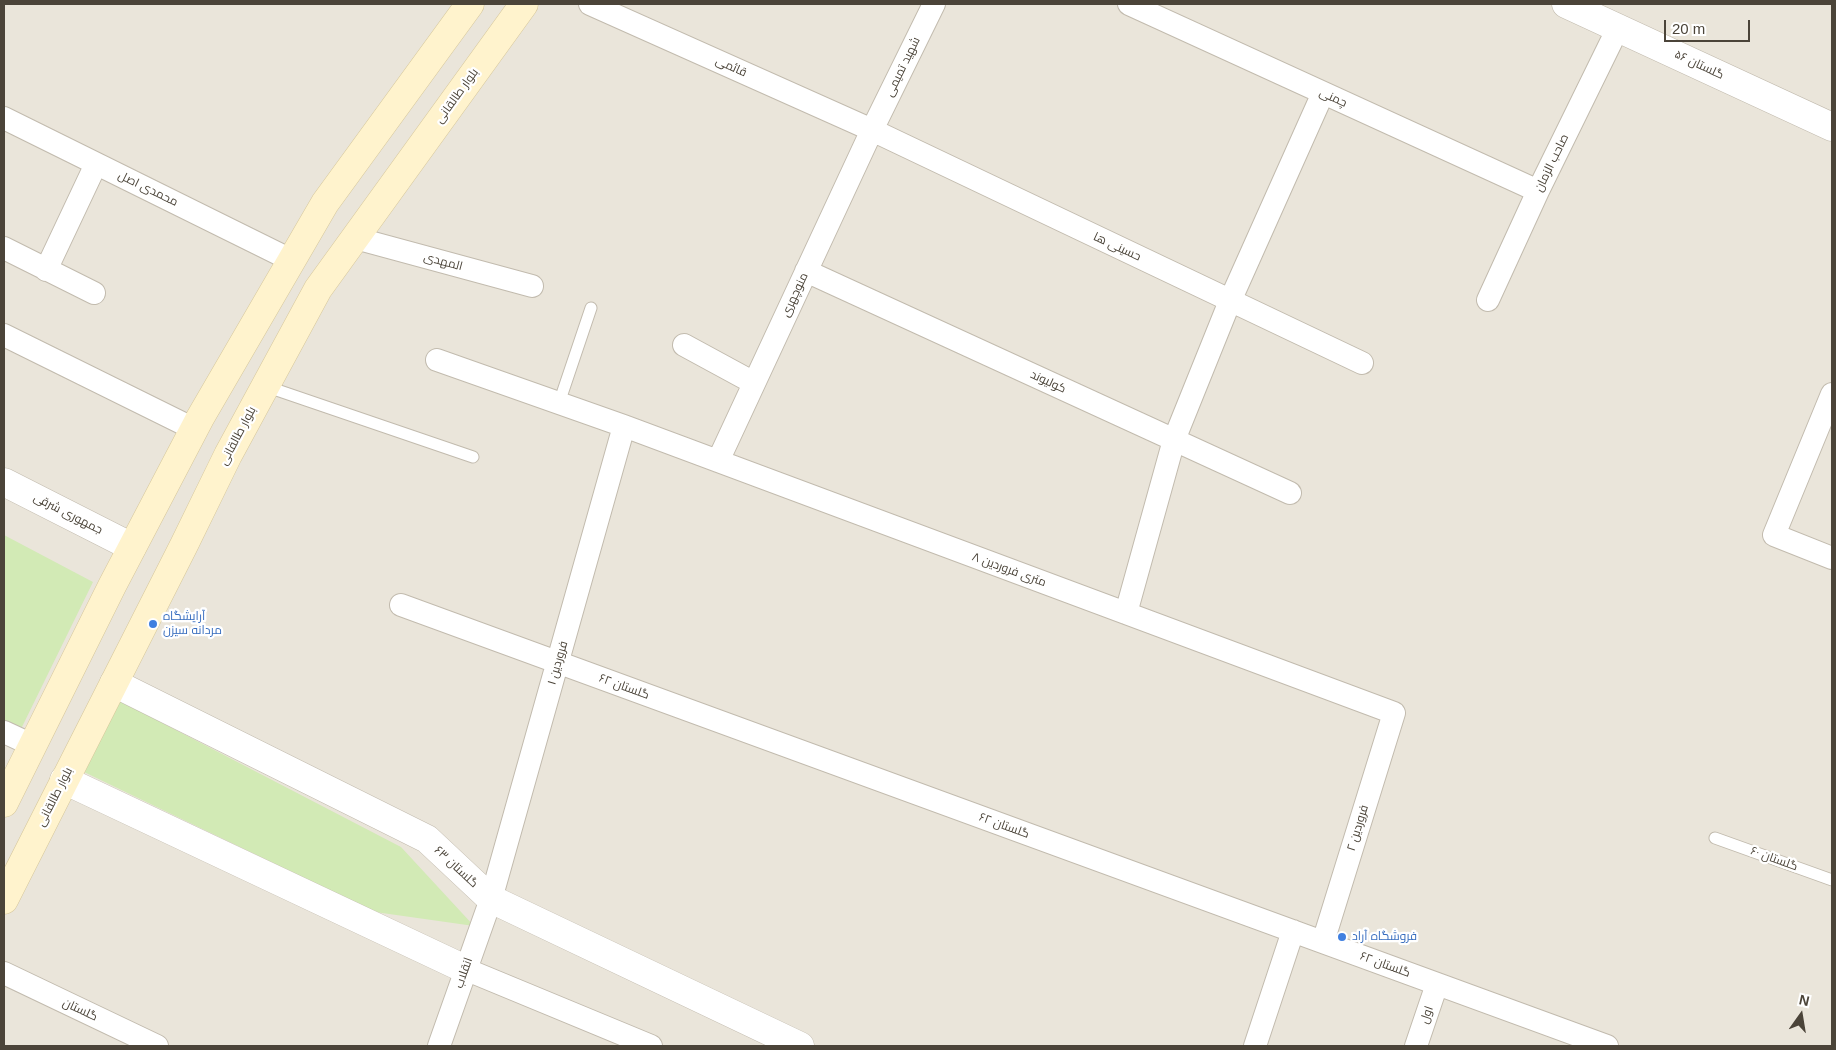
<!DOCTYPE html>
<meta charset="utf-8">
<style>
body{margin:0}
#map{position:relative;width:1836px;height:1050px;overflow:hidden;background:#f6f3ec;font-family:Arial,sans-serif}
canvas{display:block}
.frame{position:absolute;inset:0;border:5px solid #4b4439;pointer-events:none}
.north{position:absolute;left:1776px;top:990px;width:50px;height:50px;-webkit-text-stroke:4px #fff;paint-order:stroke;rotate:13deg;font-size:14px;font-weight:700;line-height:20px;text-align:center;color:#4b4439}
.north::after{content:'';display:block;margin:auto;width:18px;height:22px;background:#4b4439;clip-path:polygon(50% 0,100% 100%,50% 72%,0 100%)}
.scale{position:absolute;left:1664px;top:20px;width:86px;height:22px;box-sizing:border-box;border:2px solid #4b4439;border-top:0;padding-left:6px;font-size:15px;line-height:18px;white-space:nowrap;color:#4b4439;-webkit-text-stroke:4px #fff;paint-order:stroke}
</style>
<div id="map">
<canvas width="1836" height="1050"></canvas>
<div class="frame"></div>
<div class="north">N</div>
<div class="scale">20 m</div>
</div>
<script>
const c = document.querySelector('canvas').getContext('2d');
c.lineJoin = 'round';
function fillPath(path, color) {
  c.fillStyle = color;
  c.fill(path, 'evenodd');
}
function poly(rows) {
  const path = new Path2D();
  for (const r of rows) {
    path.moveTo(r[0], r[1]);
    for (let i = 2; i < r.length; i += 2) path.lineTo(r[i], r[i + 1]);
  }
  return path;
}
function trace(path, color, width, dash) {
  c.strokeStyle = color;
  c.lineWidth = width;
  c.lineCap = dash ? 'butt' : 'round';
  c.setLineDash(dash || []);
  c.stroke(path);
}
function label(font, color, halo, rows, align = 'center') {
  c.font = font + ' Arial,Cairo,sans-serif';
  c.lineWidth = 4.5;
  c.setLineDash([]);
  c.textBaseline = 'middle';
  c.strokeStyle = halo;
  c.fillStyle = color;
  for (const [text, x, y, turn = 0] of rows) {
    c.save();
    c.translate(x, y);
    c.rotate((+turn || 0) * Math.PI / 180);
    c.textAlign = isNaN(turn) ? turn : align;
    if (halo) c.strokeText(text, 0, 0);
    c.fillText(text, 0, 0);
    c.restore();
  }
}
fillPath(poly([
 [4,4,1832,4,1832,1046,4,1046]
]), '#eae5da');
fillPath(poly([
 [4,535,93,582,20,731,4,723],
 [120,701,401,847,474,926,375,912,84,772]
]), '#d2eab5');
const service = poly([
 [265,386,473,457],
 [559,403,591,308],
 [1715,838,1832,880]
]);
const minor = poly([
 [590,4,872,130,1362,363],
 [1129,4,1538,191],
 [4,118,291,260],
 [355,238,532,286],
 [4,248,94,293],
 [46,270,96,164],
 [806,271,1290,493],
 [1488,300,1538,191,1618,28],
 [4,335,194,429],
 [684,345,754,383],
 [437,360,624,426,1394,713,1323,942],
 [1832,394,1774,535,1832,558],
 [718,461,872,130,934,4],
 [401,605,1607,1046],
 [1126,613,1174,440,1230,301,1323,93],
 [4,732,32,745],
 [465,969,651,1046],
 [4,973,157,1046],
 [439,1046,491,899,624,426],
 [1255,1046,1293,931],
 [1416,1046,1437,984]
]);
const tertiary = poly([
 [1566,4,1832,127],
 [4,482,132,547],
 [114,683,427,839,491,899,800,1046],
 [64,780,465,969]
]);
const secondary = poly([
 [4,803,112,586,200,418,325,203,470,4],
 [4,900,184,545,228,455,318,289,524,4]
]);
trace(service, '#c2bbae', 13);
trace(minor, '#c2bbae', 24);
trace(tertiary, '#c2bbae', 29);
trace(secondary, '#d6c79b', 29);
trace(service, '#fff', 11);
trace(minor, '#fff', 22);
trace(tertiary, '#fff', 28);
trace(secondary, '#fff3cd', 28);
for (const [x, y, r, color] of [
 [153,624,5,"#3f7fe0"],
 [1342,937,5,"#3f7fe0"]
]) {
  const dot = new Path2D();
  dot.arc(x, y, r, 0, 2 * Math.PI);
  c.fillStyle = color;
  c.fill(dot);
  trace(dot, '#fff', 2);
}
label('12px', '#4b4439', '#fff', [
 ["گلستان ۵۶",1699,65,25],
 ["قائمی",731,67,24],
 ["شهید تمیمی",903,67,-64],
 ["بلوار طالقانی",457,96,-54],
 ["چمنی",1333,98,25],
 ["صاحب الزمان",1552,163,-64],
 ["محمدی اصل",148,189,26],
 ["حسینی ها",1117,247,25],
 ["المهدی",443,262,15],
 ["منوچهری",795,295,-65],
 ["کولیوند",1048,382,25],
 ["بلوار طالقانی",238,436,-62],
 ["جمهوری شرقی",68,514,27],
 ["۸ متری فروردین",1009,570,20],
 ["فروردین ۱",558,663,-74],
 ["گلستان ۶۲",624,687,20],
 ["بلوار طالقانی",55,797,-63],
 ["گلستان ۶۲",1004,826,20],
 ["فروردین ۲",1358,828,-73],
 ["گلستان ۶۰",1774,859,20],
 ["گلستان ۶۳",456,867,43],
 ["گلستان ۶۲",1385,965,20],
 ["انقلاب",464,973,-71],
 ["گلستان",80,1010,25],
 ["اول",1427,1015,-71]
]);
label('12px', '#366cbe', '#fff', [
 ["آرایشگاه",163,617],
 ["مردانه سیزن",163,631],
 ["فروشگاه آراد",1352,937]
], 'left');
</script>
